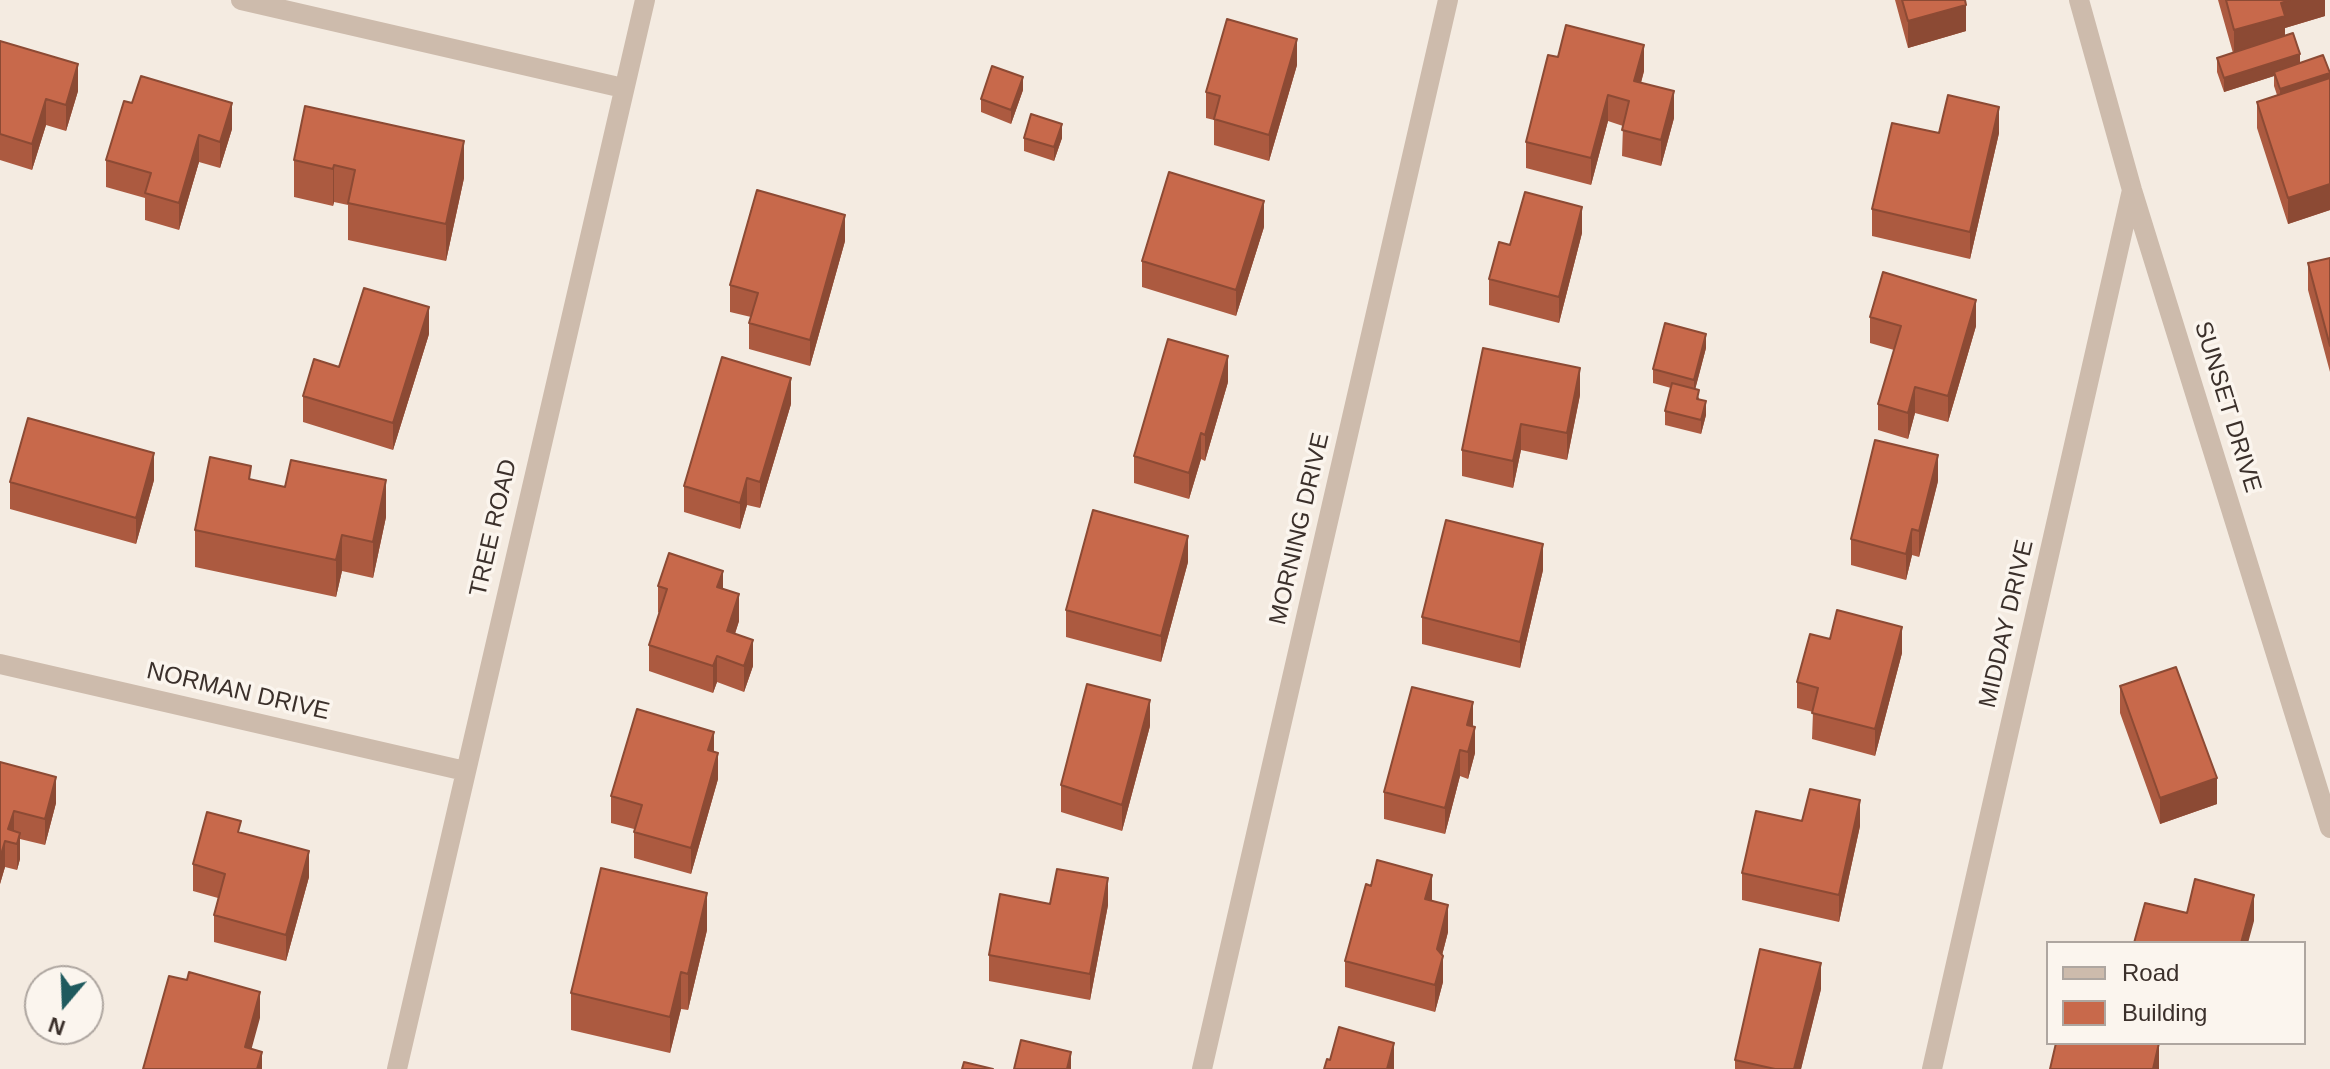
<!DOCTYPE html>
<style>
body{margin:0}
#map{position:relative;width:2330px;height:1069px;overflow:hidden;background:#f4ebe1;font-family:Helvetica,sans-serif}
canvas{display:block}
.legend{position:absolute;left:2046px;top:941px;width:260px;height:104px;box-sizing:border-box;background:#fbf5ee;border:2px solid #aea6a0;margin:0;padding:10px 14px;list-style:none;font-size:24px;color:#3b302b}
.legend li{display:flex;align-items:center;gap:16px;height:40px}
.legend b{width:40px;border:2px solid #aea6a0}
.north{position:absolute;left:24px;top:965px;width:80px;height:80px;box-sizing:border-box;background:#fbf5ee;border:2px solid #aea6a0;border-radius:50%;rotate:199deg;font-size:22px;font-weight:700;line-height:32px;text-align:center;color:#3b302b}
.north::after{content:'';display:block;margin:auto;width:28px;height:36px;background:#1f5a5e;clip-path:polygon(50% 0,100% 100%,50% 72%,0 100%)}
</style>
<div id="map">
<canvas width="2330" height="1069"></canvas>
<ul class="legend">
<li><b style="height:10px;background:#cdbbac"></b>Road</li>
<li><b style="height:22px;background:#c8694b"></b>Building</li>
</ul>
<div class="north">N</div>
</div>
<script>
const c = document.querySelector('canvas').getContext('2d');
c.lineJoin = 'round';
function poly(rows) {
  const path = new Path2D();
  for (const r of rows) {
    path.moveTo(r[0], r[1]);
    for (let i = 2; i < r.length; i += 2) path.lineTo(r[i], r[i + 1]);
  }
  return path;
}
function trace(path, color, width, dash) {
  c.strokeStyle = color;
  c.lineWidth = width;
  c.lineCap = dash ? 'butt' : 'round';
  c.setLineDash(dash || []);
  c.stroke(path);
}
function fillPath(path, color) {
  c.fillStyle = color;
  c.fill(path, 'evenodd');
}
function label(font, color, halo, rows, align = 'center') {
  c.font = font + ' Helvetica,sans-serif';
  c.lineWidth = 7;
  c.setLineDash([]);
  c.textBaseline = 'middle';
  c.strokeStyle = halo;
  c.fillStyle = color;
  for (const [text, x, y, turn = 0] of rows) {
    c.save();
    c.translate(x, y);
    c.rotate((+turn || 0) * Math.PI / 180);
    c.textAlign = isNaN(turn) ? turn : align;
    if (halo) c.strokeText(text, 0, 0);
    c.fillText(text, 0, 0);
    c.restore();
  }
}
trace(poly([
 [241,0,623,88],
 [2079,0,2132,190,2330,828],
 [0,664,465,771],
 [397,1069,645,0],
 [1202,1069,1448,0],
 [1932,1069,2132,190]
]), '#cdbbac', 20);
fillPath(poly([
 [1895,0,1965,0,1966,31,1908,48],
 [2218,0,2325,0,2325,16,2285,28,2285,36,2300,63,2330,73,2330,210,2288,224,2257,128,2257,102,2277,95,2274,86,2274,76,2224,92,2217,72,2217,58,2233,53],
 [0,41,78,91,66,131,46,125,32,170,0,160],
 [1558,57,1644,71,1641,83,1674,118,1661,166,1622,156,1623,126,1608,121,1591,185,1526,168,1526,142],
 [1297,65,1269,161,1214,145,1214,120,1206,118,1206,92],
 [1023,90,1011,124,981,112,981,99],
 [124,101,232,129,220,168,199,162,179,230,145,220,145,198,106,187,106,160],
 [1939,133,1999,133,1970,259,1872,236,1872,209],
 [1024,138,1062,138,1054,161,1024,151],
 [294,160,464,178,446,261,348,240,348,205,334,202,333,206,294,197],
 [1264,227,1236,316,1142,287,1142,261],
 [1582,233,1559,323,1489,305,1489,279,1510,245],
 [845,241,810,366,749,349,749,323,751,317,730,312,730,285],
 [2330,258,2330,372,2308,290,2308,263],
 [1870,317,1976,326,1948,422,1915,413,1908,439,1878,430,1878,404,1894,350,1870,343],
 [429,334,393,450,303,422,303,396,339,367],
 [1706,348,1695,389,1706,415,1701,434,1665,425,1665,411,1671,388,1653,383,1653,369],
 [1228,382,1205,461,1201,459,1189,499,1134,483,1134,456],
 [1580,395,1567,460,1521,450,1513,488,1462,476,1462,450],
 [791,404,760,508,747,505,740,529,684,512,684,486],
 [154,480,136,544,10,509,10,482],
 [251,480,386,517,373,578,342,571,336,597,195,567,195,530],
 [1938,481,1919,557,1912,555,1906,580,1851,565,1851,539],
 [1188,562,1161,662,1066,637,1066,610],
 [1543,570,1520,668,1422,644,1422,617],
 [658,586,723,589,739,621,735,634,753,666,744,692,717,682,713,693,649,671,649,645,659,613,658,612],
 [1830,639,1902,653,1875,756,1812,739,1813,712,1797,708,1797,682],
 [2120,686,2217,804,2160,824,2120,713],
 [1150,726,1122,831,1061,812,1061,785],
 [1473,727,1475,753,1468,779,1460,776,1445,834,1384,819,1384,792],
 [714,752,718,779,691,874,634,858,634,829,611,823,611,796],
 [0,762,56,803,45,845,20,839,20,859,17,870,5,867,0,884],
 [1802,821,1860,826,1839,922,1742,900,1742,873],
 [241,833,309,877,286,961,214,942,214,915,218,898,193,891,193,864],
 [1432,901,1448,932,1442,955,1443,982,1435,1012,1345,987,1345,961],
 [1050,904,1108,905,1090,1000,989,981,989,955],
 [707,930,688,1010,681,1009,670,1053,571,1030,571,993],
 [1821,989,1801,1069,1735,1069,1735,1060]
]), '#ac5a40');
fillPath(poly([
 [2290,0,2325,0,2325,16,2285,28,2285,42,2234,56,2234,30,2281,3],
 [1966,5,1966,31,1908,48,1908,21],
 [1297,39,1297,65,1269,161,1269,135],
 [1644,45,1644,71,1634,107,1634,81],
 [2300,54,2300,68,2274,72,2274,76,2224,92,2224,78],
 [78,64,78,91,66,131,66,105],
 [2330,73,2330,87,2280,103,2280,89],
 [1023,77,1023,90,1011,124,1011,110],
 [1674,91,1674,118,1661,166,1661,140],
 [1608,95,1608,121,1591,185,1591,158],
 [46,99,46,125,32,170,32,144],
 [232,103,232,129,220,168,220,142],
 [1999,107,1999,133,1970,259,1970,232],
 [1062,124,1062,138,1054,161,1054,147],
 [199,135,199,162,179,230,179,203],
 [464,141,464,178,446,261,446,224],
 [334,165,334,202,333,206,333,169],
 [2330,184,2330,210,2288,224,2288,198],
 [1264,201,1264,227,1236,316,1236,290],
 [1582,207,1582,233,1559,323,1559,297],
 [845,215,845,241,810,366,810,340],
 [1976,300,1976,326,1948,422,1948,396],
 [429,307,429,334,393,450,393,423],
 [1706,334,1706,348,1694,394,1694,380],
 [1228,356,1228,382,1205,461,1205,435],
 [1580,368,1580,395,1567,460,1567,433],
 [791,378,791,404,760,508,760,482],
 [1915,387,1915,413,1908,439,1908,413],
 [1706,401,1706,415,1701,434,1701,420],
 [1521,424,1521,450,1513,488,1513,461],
 [1201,433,1201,459,1189,499,1189,473],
 [154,453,154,480,136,544,136,518],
 [1938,455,1938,481,1919,557,1919,531],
 [747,478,747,505,740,529,740,503],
 [386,480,386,517,373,578,373,542],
 [1912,529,1912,555,1906,580,1906,554],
 [342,535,342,571,336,597,336,560],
 [1188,536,1188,562,1161,662,1161,636],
 [1543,544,1543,570,1520,668,1520,642],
 [723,571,723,597,717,587],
 [739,594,739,621,727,657,727,631],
 [1902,627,1902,653,1875,756,1875,729],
 [753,640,753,666,744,692,744,666],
 [717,656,717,682,713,693,713,666],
 [1150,700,1150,726,1122,831,1122,805],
 [1473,702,1473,729,1467,725],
 [1475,727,1475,753,1468,779,1468,752],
 [714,732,714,758,708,750],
 [1460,750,1460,776,1445,834,1445,808],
 [718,753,718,779,691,874,691,848],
 [56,777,56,803,45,845,45,819],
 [2217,778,2217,804,2160,824,2160,798],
 [1860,800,1860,826,1839,922,1839,895],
 [14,811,14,837,8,829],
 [20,833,20,859,17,870,17,844],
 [5,841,5,867,0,884,0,858],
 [309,851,309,877,286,961,286,935],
 [1432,875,1432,902,1425,899],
 [1108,878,1108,905,1090,1000,1090,974],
 [707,893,707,930,688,1010,688,974],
 [2254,895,2254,921,2248,943,2241,943],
 [1448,905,1448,932,1437,975,1437,949],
 [1443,956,1443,982,1435,1012,1435,985],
 [1821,963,1821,989,1801,1069,1794,1069],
 [681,972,681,1009,670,1053,670,1017],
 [260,992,260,1018,246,1069,245,1047],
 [1394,1043,1394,1069,1387,1069],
 [2159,1043,2159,1069,2153,1069],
 [262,1052,262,1069,257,1069],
 [1071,1052,1071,1069,1067,1069]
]), '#8c4a34');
const building = poly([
 [1902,0,1965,0,1966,5,1908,21,1902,0],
 [2226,0,2290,0,2281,3,2285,16,2234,30,2226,0],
 [1227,19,1297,39,1269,135,1214,119,1220,96,1206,92,1227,19],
 [1566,25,1644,45,1634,81,1674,91,1661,140,1622,130,1629,101,1608,95,1591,158,1526,142,1548,55,1558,57,1566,25],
 [2293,33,2300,54,2224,78,2217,58,2293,33],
 [0,41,78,64,66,105,46,99,32,144,0,134,0,41],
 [2323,55,2330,73,2280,89,2274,72,2323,55],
 [992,66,1023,77,1011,110,981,99,992,66],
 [141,76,232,103,220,142,199,135,179,203,145,193,151,173,106,160,124,101,132,103,141,76],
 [2330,78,2330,184,2288,198,2257,102,2330,78],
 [1948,95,1999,107,1970,232,1872,209,1892,123,1939,133,1948,95],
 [305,106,464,141,446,224,348,203,355,170,334,165,333,169,294,160,305,106],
 [1031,114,1062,124,1054,147,1024,138,1031,114],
 [1169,172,1264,201,1236,290,1142,261,1169,172],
 [757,190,845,215,810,340,749,323,758,293,730,285,757,190],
 [1525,192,1582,207,1559,297,1489,279,1499,242,1510,245,1525,192],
 [2330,258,2330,346,2308,263,2330,258],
 [1883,272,1976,300,1948,396,1915,387,1908,413,1878,404,1901,326,1870,317,1883,272],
 [364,288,429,307,393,423,303,396,314,359,339,367,364,288],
 [1665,323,1706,334,1694,380,1653,369,1665,323],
 [1168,339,1228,356,1205,435,1201,433,1189,473,1134,456,1168,339],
 [1483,348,1580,368,1567,433,1521,424,1513,461,1462,450,1483,348],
 [722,357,791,378,760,482,747,478,740,503,684,486,722,357],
 [1672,383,1699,390,1697,399,1706,401,1701,420,1665,411,1672,383],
 [28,418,154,453,136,518,10,482,28,418],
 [1875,440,1938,455,1919,531,1912,529,1906,554,1851,539,1875,440],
 [210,457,251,466,249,479,285,487,291,460,386,480,373,542,342,535,336,560,195,530,210,457],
 [1093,510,1188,536,1161,636,1066,610,1093,510],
 [1446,520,1543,544,1520,642,1422,617,1446,520],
 [669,553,723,571,717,587,739,594,727,631,753,640,744,666,717,656,713,666,649,645,667,589,658,586,669,553],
 [1837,610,1902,627,1875,729,1812,713,1818,688,1797,682,1810,634,1830,639,1837,610],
 [2176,667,2217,778,2160,798,2120,686,2176,667],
 [1087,684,1150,700,1122,805,1061,785,1087,684],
 [1412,687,1473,702,1467,725,1475,727,1468,752,1460,750,1445,808,1384,792,1412,687],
 [637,709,714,732,708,750,718,753,691,848,634,832,642,805,611,796,637,709],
 [0,762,56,777,45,819,14,811,8,829,20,833,17,844,5,841,0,858,0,762],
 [1810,789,1860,800,1839,895,1742,873,1756,811,1802,821,1810,789],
 [207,812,241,821,238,832,309,851,286,935,214,915,225,874,193,864,207,812],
 [1377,860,1432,875,1425,899,1448,905,1437,949,1443,956,1435,985,1345,961,1366,884,1371,886,1377,860],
 [601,868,707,893,688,974,681,972,670,1017,571,993,601,868],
 [1057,869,1108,878,1090,974,989,955,1000,894,1050,904,1057,869],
 [2195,879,2254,895,2241,943,2134,943,2145,903,2187,913,2195,879],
 [1760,949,1821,963,1794,1069,1775,1069,1735,1060,1760,949],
 [189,972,260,992,245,1047,262,1052,257,1069,143,1069,169,976,187,980,189,972],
 [1339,1027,1394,1043,1387,1069,1324,1069,1327,1059,1330,1060,1339,1027],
 [1021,1040,1071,1052,1067,1069,1014,1069,1021,1040],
 [2056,1043,2159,1043,2153,1069,2050,1069,2056,1043],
 [964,1062,993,1069,962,1069,964,1062]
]);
fillPath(building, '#c8694b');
trace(building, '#8c4a34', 2);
label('24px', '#3b302b', '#fbf5ee', [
 ["SUNSET DRIVE",2227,407,73],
 ["TREE ROAD",494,528,-77],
 ["MORNING DRIVE",1300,529,-77],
 ["MIDDAY DRIVE",2007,624,-77],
 ["NORMAN DRIVE",238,692,13]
]);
</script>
